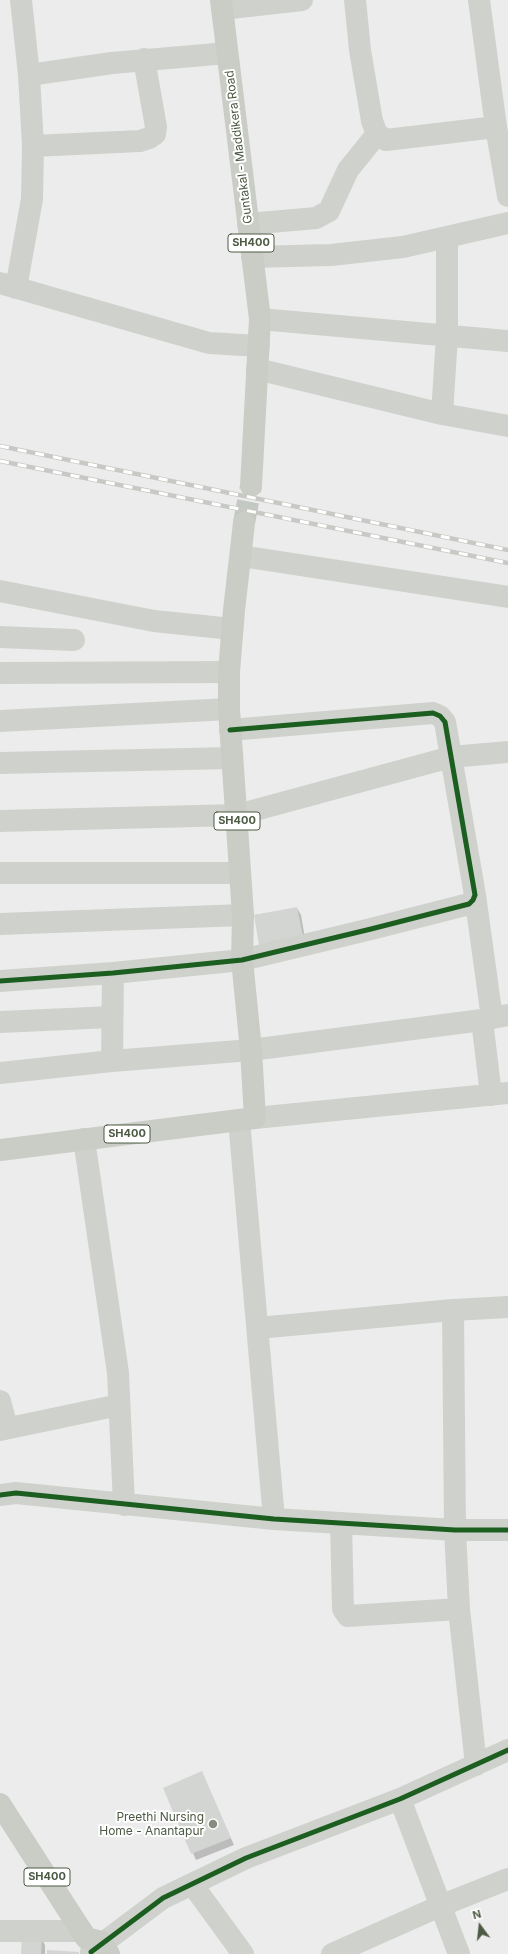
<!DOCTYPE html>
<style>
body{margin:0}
#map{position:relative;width:508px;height:1954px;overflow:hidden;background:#ececed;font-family:Inter,sans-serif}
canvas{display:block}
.north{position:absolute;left:460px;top:1906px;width:40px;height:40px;-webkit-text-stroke:3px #fff;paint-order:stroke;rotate:345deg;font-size:11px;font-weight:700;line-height:16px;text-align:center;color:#4c5a43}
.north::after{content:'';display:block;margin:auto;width:14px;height:18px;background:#4c5a43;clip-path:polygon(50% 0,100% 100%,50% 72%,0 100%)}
</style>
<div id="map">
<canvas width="508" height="1954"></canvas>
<div class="north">N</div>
</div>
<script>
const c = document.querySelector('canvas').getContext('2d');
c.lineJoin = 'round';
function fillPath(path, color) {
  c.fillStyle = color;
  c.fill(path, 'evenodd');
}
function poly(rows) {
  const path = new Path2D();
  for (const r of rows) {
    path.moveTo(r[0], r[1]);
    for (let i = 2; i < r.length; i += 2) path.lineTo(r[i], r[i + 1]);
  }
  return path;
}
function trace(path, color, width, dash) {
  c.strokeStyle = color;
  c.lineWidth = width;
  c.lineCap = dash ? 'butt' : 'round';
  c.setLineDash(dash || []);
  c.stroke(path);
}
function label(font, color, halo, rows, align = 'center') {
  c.font = font + ' Inter,sans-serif';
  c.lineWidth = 4;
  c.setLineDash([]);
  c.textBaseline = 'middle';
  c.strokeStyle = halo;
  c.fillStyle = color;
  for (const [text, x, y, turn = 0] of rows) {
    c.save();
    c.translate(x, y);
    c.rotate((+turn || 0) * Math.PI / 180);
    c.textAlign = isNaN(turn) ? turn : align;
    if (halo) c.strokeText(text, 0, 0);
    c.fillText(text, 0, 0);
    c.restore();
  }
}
fillPath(poly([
 [297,908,301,915,306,944,255,915],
 [202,1773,234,1845,196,1860,165,1789],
 [41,1938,45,1945,45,1954,22,1954]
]), '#0003');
fillPath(poly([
 [297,907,303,937,259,945,254,915],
 [202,1771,231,1838,191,1854,163,1788],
 [22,1935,42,1937,41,1954,21,1954],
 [47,1950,79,1952,79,1954,47,1954]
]), '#d3d5d2');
trace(poly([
 [244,523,251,486]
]), '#c4c8c2', 22, [22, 11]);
trace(poly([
 [355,0,360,50,372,121,377,134,386,140,496,127],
 [479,0,496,127,508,196],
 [222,9,302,0],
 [29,75,112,63,227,53],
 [33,146,140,141,149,138,155,134,156,127,144,59],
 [248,224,316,218,329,211,348,170,377,134],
 [252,257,331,255,403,247,508,223],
 [0,283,209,343,259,346],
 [16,288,32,199,33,146,29,75,21,0],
 [260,319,508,341],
 [257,369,442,414,508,426],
 [442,414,447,336,447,238],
 [241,556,508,597],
 [0,591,154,621,232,629],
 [0,637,74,640],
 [0,673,229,672],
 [0,721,229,709],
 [0,763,232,758],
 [0,821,237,815,451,757,508,752],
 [0,873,240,873],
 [475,895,492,1018],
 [0,924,243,915],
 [0,981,113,973,242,960,371,929,469,904,473,900,475,895,445,722,440,716,433,713,230,730],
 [482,1020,491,1095],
 [0,1022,112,1017],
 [112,1061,113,973],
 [0,1073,112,1061,251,1050,482,1020,508,1015],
 [255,1118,508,1093],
 [239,1120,274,1519],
 [84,1139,118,1373,124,1505],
 [453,1310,455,1530,459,1609,476,1765],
 [258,1328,453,1310,508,1307],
 [0,1401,7,1428],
 [0,1430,119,1405],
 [0,1495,16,1493,274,1519,455,1530,508,1530],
 [341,1523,343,1609,348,1616,459,1609],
 [400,1799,459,1954],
 [192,1884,243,1954],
 [0,1931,82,1931],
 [91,1952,163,1898,246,1858,400,1799,508,1750],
 [332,1954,440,1906,508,1879]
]), '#cfd2cc', 22);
trace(poly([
 [221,0,260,319,251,486],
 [0,1150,255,1118,251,1050,242,960,243,915,229,709,229,672,234,610,244,523],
 [0,1804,86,1938,101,1942,109,1954]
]), '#c9cdc6', 22);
const rail = poly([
 [0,446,508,550],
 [0,461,508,563]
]);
trace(rail, '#c7c9c4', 4.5);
trace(rail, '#fff', 3, [9]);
trace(poly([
 [0,981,113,973,242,960,371,929,469,904,473,900,475,895,445,722,440,716,433,713,230,730],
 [0,1495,16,1493,274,1519,455,1530,508,1530],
 [91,1952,163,1898,246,1858,400,1799,508,1750]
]), '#1b5e20', 5);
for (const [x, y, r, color] of [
 [213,1824,5,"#848d7e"]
]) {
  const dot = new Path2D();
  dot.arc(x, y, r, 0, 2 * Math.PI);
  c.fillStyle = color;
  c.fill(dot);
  trace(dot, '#fff', 1.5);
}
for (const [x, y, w] of [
 [251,243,46],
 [237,821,46],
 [127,1134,46],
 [47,1877,46]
]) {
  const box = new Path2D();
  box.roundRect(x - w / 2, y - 9, w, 18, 3);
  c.fillStyle = '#fff';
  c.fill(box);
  trace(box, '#4c5a43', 1);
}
label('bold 11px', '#4c5a43', null, [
 ["SH400",251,243],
 ["SH400",237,821],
 ["SH400",127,1134],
 ["SH400",47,1877]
]);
label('12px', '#4c5a43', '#fff', [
 ["Guntakal - Maddikera Road",239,147,-97]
]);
label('12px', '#4c5a43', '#fff', [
 ["Preethi Nursing",204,1817],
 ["Home - Anantapur",204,1831]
], 'right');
</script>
